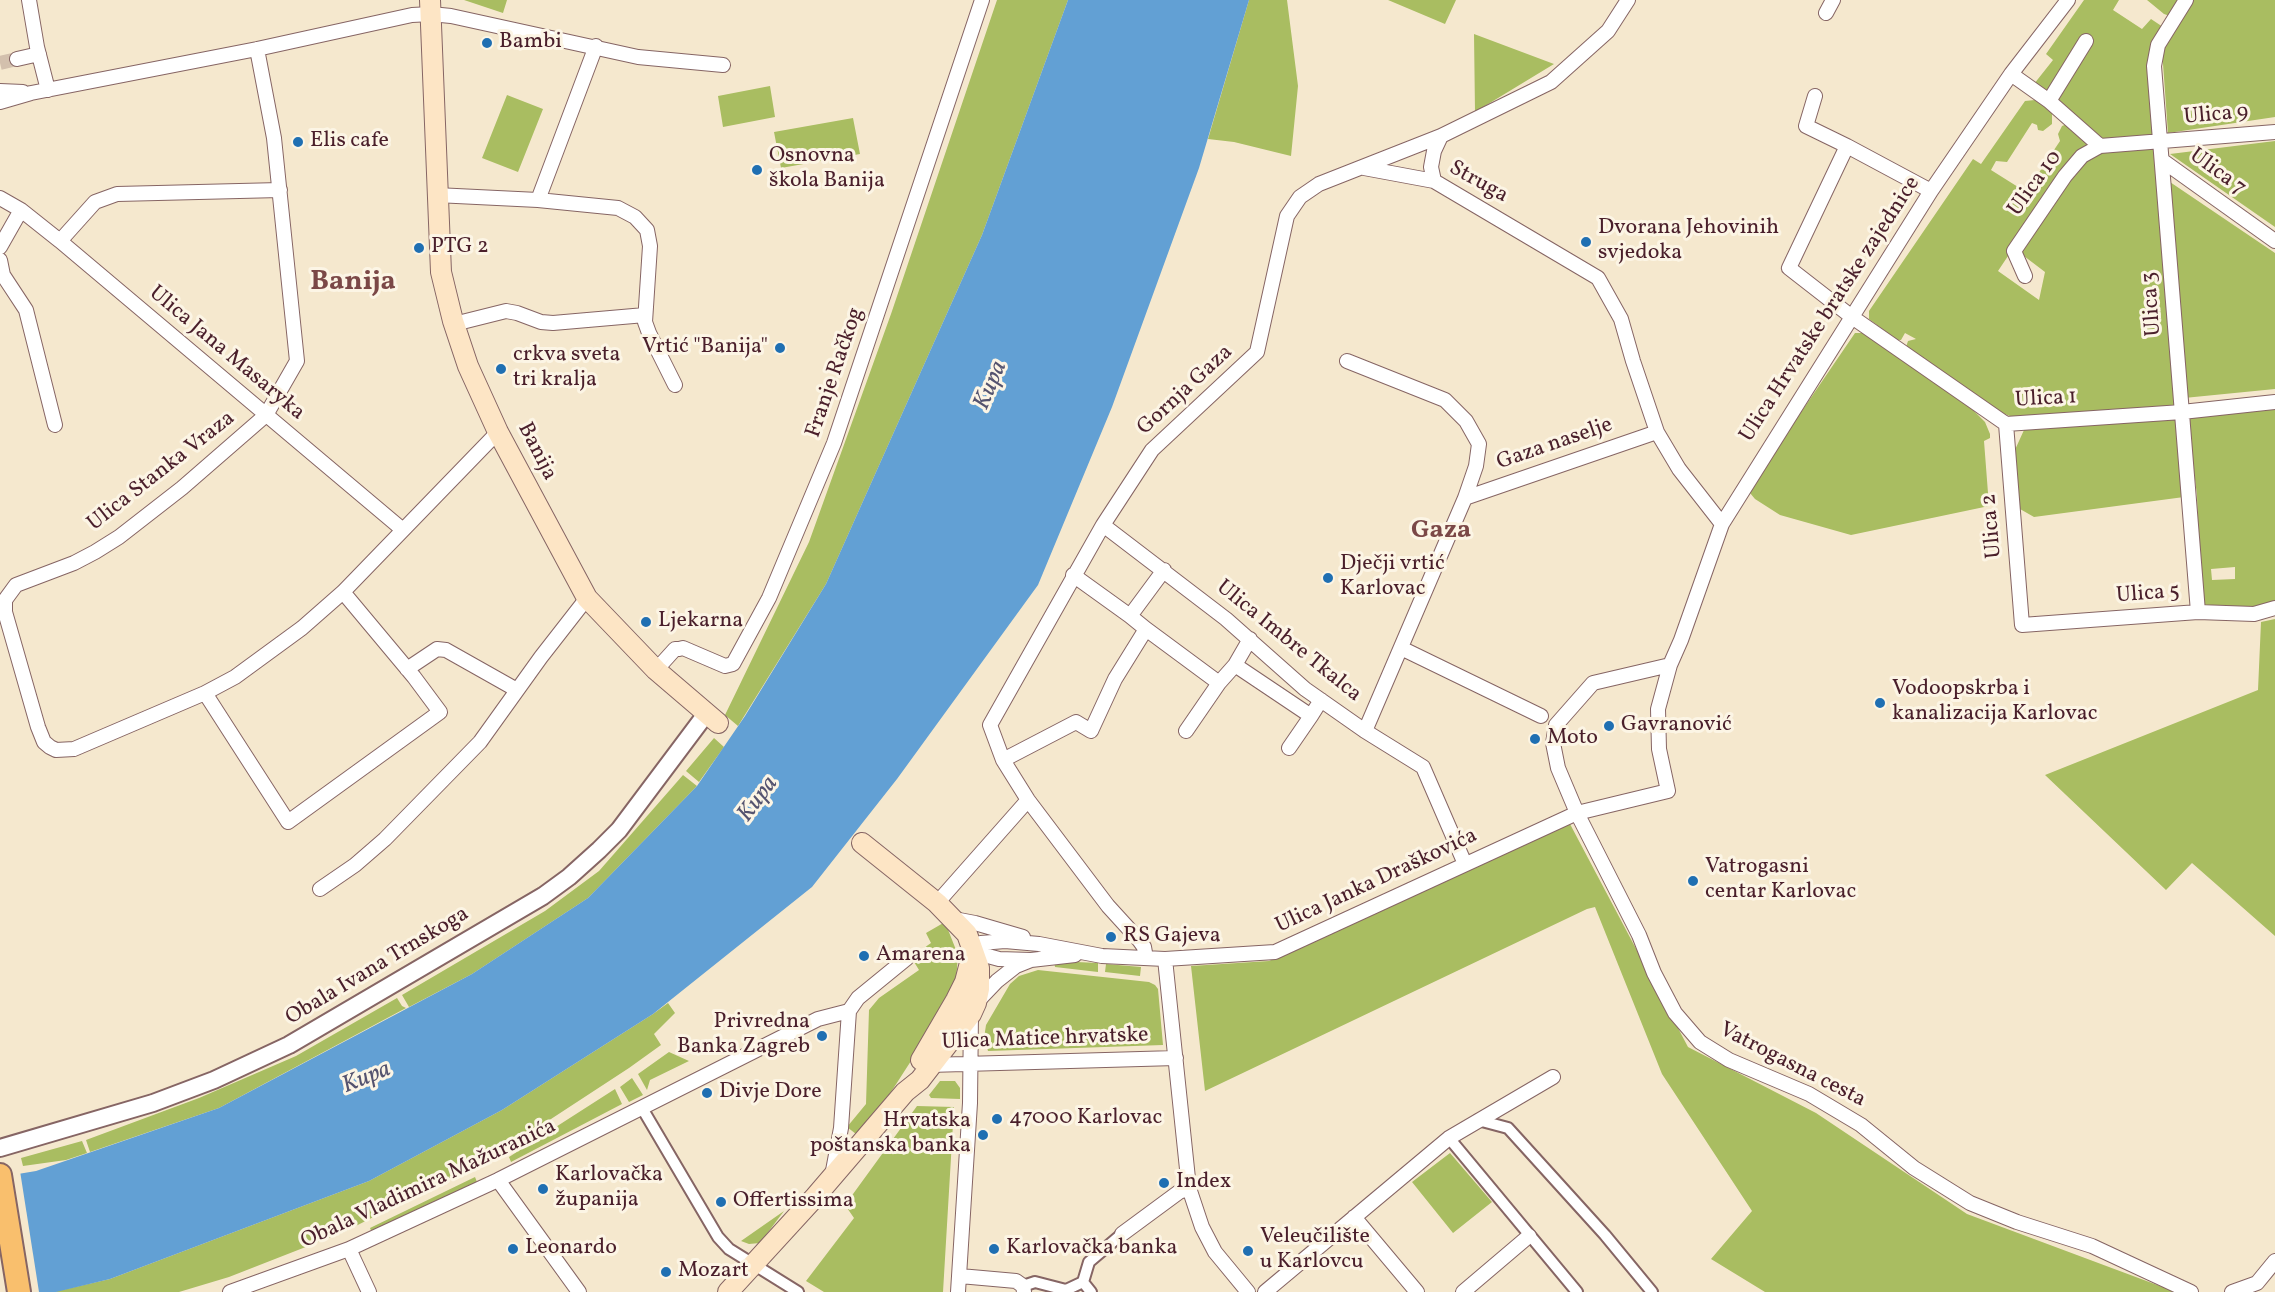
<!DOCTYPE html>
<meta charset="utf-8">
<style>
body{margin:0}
canvas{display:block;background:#f5e8ce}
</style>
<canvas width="2275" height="1292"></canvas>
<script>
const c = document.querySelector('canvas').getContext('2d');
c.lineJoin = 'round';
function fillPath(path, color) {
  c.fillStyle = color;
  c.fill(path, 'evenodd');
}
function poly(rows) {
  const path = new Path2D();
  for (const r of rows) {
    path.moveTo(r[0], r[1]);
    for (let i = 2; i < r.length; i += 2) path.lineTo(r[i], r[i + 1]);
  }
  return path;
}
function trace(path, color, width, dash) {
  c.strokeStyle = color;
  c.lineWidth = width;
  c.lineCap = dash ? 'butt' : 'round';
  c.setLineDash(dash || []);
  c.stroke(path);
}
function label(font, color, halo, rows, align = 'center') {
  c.font = font + ' Vollkorn,serif';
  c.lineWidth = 6;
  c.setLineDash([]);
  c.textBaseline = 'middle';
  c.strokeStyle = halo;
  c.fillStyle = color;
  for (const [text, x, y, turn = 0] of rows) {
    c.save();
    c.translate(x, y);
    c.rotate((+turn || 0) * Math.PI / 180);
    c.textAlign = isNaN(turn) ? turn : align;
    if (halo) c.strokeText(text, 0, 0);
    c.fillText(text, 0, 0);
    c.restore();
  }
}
fillPath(poly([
 [464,0,507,0,503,13],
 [997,0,1068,0,982,235,826,584,738,726,725,715,809,542,891,314],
 [1249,0,1287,0,1298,86,1291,156,1234,142,1208,139],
 [1388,0,1456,0,1445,24],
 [2084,0,2119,0,2113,10,2142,29,2151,19,2163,27,2156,129,2152,139,2105,142,2034,84,2053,60,2046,54],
 [2147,0,2179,0,2170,16,2164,14],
 [2193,0,2275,0,2275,117,2168,133,2162,50],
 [1474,34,1554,64,1475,112],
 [770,86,775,117,723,127,718,96],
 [507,95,543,109,518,172,482,158],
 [2035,100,2048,107,2052,113,2052,124,2043,131,2038,130,2037,125,2032,123,2007,162,1996,161,1991,170,2026,192,2060,141,2058,134,2062,126,2067,124,2090,145,2064,172,1998,271,2039,300,2045,272,2020,253,2065,180,2094,151,2154,147,2178,400,2175,408,2030,419,2010,416,1994,410,1906,347,1908,341,1916,339,1905,333,1901,340,1897,340,1869,319,1869,311,1973,159,1981,164,2025,101],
 [853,118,860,154,781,168,774,132],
 [2275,141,2275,227,2170,154],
 [2167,180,2275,253,2275,389,2184,398],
 [1855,333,1862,333,1869,336,1966,403,1985,422,1990,434,1990,438,1984,441,1989,506,1851,535,1780,515,1755,499,1750,493,1750,487],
 [2275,409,2275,605,2253,612,2205,609,2200,601,2197,495,2187,416],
 [2235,567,2235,579,2212,580,2211,569],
 [2168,415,2178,420,2184,497,2034,517,2020,509,2014,452,2024,430,2032,425],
 [2275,619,2275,936,2192,863,2166,890,2045,775,2258,690,2261,622],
 [714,738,724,747,699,782,686,771],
 [683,775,697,786,588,898,472,974,409,1007,402,995,545,911,599,871],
 [1570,824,1688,1047,1816,1113,1967,1214,2176,1292,1765,1292,1711,1259,1752,1211,1662,1074,1595,907,1587,909,1205,1091,1191,966,1269,961],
 [945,922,958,955,956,981,947,1005,882,1106,856,1134,847,1127,866,1104,869,1010,879,998,919,970,911,957,931,943,926,933],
 [1054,961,1098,963,1098,972,1055,967],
 [1106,964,1141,967,1140,976,1105,972],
 [1038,970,1149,982,1155,985,1158,989,1163,1045,988,1051,984,1038,986,1025,1010,984,1019,976],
 [397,998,402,1006,406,1008,219,1108,90,1152,86,1140,199,1098,296,1056],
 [668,1003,675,1013,654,1034,661,1045,629,1068,499,1153,344,1232,229,1277,179,1292,53,1292,110,1279,369,1181,502,1110,653,1014],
 [669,1052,689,1061,650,1080,647,1090,638,1074],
 [632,1078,643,1095,629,1102,620,1087],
 [940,1081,955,1081,960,1088,960,1099,931,1098,929,1095],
 [615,1089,622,1104,511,1162,509,1157],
 [917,1106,954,1107,943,1292,824,1292,806,1281,854,1218,845,1205],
 [82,1141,87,1153,66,1160,23,1166,21,1158],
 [1450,1153,1492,1202,1453,1233,1412,1182],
 [475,1177,477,1182,372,1233,370,1228],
 [784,1211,760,1243,749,1244,741,1241]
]), '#a9bd61');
fillPath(poly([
 [1068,0,1249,0,1199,168,1112,407,1038,585,897,779,812,887,653,1014,502,1110,369,1181,110,1279,56,1292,0,1292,0,1177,36,1171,219,1108,472,974,588,898,697,786,745,716,826,584,982,235]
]), '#62a0d4');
fillPath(poly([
 [20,1171,39,1292,0,1292,0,1174]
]), '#f5e8ce');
trace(poly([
 [0,63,17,59]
]), '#d3c0ad', 14, [14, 7]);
const pedestrian = poly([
 [642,1108,718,1237,729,1249,798,1292],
 [1478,1120,1508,1128,1605,1235,1652,1292],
 [1449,1138,1577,1292],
 [1023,1286,1035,1282,1066,1290,1083,1282],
 [1091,1292,1083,1282,1089,1262,1122,1234]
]);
const minor = poly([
 [29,0,37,47,48,90],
 [2186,0,2158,45,2154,66,2198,612],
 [1826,13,1833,0],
 [17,59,39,54],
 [2011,74,2049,101,2100,146],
 [0,91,23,92],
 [1815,96,1806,126,1847,146],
 [2049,101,2086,41],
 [0,102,31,93,257,49,412,15,431,14,451,16,638,57,723,65],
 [2163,161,2275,241],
 [1364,168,1434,181,1598,278,1621,319,1633,361,1657,432,1679,469,1722,524],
 [1434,181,1431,167,1434,151,1441,136],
 [1931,191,1847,146,1789,268,1852,317,2006,424,2182,412,2275,402],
 [436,195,538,200,618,208,635,217,647,230,650,246,645,322,649,333,675,385],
 [0,198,21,210,60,241,403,530],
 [538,200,596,46],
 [60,241,95,202,117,194,280,190],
 [0,247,21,210],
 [0,260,3,275,26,310,55,425],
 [2025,276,2014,251,2065,176,2082,156,2100,146,2275,132],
 [454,324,506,311,517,313,541,322,553,323,645,315],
 [1347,361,1445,400,1466,421,1479,444,1476,466,1465,498,1365,731],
 [2006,424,2022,625,2198,612,2254,614,2275,608],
 [1465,498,1657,432],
 [1103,525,1226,619,1305,689,1365,731,1423,767,1465,864],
 [1073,575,1130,616],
 [343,592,414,677,440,712,288,822,205,693,235,677,302,628,343,592,498,432],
 [1146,629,1219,683,1235,665,1250,639],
 [1401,648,1541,716],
 [1235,665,1311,716,1321,700],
 [1670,665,1593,683,1556,725,1553,743,1558,768,1577,813,1639,935,1654,973,1675,1013,1700,1042,1729,1060,1809,1094,1861,1125,1914,1168,1970,1203,2017,1222,2092,1246,2191,1292],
 [407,669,437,649,446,650,517,690],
 [656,670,675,649,679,649,683,648,725,666,733,664,769,598,834,443,982,0],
 [205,693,74,749,56,750,50,747,44,742,38,727,5,612,5,600,16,585,74,563,95,552,119,537,182,488,266,415,297,361,274,138,257,49],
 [1186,731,1219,683],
 [1289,748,1311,716],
 [1003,760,1076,722,1091,731,1115,679,1146,629,1130,616,1164,570],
 [320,889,355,865,385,839,480,742,541,657,587,598],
 [937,903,1028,800],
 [954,919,975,923,1023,937],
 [1146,958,1144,947,1139,940,1108,906,1028,800,1003,760,990,725,1103,525,1152,450,1257,352,1287,216,1300,197,1319,184,1441,136,1551,82,1608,31,1628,0],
 [1165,959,1189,1188,1202,1227,1215,1252,1248,1292],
 [1031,960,999,959,988,956,973,948,981,943,1005,941,1039,944,1102,956,1165,959,1275,952,1577,813,1668,791,1659,749,1658,709,1670,665,1681,640,1722,524,1931,191,2011,74,2068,0],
 [976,1003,997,981,1016,966,1031,960,1075,955],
 [929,1065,1176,1058],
 [832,1176,841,1128,849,1011,858,998,907,958],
 [498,1180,579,1292],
 [1354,1217,1417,1292],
 [1122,1234,1179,1192,1189,1188],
 [349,1249,369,1292],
 [960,1276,1016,1281,1023,1286,1024,1292],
 [230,1292,349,1249,498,1180,818,1019,849,1011],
 [958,1292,970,1103,971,1013],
 [1265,1292,1449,1138,1553,1077],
 [1463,1292,1529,1236],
 [2232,1292,2257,1283,2275,1261]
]);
const tertiary = poly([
 [0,1148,153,1103,214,1080,289,1045,543,896,569,877,599,850,619,830,706,714]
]);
const secondary = poly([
 [430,0,441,272,453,321,468,366,498,432,587,598,656,670,718,723],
 [921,1060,956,1000,965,982,972,955],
 [728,1292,815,1197,905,1092,920,1080,971,1014,976,1003,979,989,979,968,967,934,937,903,862,843]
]);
const trunk = poly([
 [0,1175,19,1292]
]);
trace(pedestrian, '#866564', 14);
trace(minor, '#866564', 16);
trace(tertiary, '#866564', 20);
trace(secondary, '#866564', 22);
trace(trunk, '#866564', 26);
trace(pedestrian, '#fff', 10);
trace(minor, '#fff', 14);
trace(tertiary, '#fff', 16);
trace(secondary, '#fde5c5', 20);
trace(trunk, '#f9bf6d', 22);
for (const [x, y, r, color] of [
 [487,43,6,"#1f6fb2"],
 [298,142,6,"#1f6fb2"],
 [757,170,6,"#1f6fb2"],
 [1586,242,6,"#1f6fb2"],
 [419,248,6,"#1f6fb2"],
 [780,348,6,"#1f6fb2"],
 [501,369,6,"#1f6fb2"],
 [1328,578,6,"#1f6fb2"],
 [646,622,6,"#1f6fb2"],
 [1880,703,6,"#1f6fb2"],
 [1609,726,6,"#1f6fb2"],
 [1535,739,6,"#1f6fb2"],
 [1693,881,6,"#1f6fb2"],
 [1111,937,6,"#1f6fb2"],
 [864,956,6,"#1f6fb2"],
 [822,1036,6,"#1f6fb2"],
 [707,1093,6,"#1f6fb2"],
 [997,1119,6,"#1f6fb2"],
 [983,1135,6,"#1f6fb2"],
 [1164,1183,6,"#1f6fb2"],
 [543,1189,6,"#1f6fb2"],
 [721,1202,6,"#1f6fb2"],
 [513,1249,6,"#1f6fb2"],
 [994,1249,6,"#1f6fb2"],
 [1248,1251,6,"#1f6fb2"],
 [666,1272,6,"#1f6fb2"]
]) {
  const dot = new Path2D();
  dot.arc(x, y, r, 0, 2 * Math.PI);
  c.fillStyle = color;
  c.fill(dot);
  trace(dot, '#fcf5e5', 2);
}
label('22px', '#4a1f2b', '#fcf5e5', [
 ["Bambi",499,43],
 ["Elis cafe",310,142],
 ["Osnovna",769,157],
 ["škola Banija",769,182],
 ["Dvorana Jehovinih",1598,229],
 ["svjedoka",1598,254],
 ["PTG 2",431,248],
 ["Vrtić \"Banija\"",768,348,"right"],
 ["crkva sveta",513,356],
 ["tri kralja",513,381],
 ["Dječji vrtić",1340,565],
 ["Karlovac",1340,590],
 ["Ljekarna",658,622],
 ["Vodoopskrba i",1892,690],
 ["kanalizacija Karlovac",1892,715],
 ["Gavranović",1621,726],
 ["Moto",1547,739],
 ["Vatrogasni",1705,868],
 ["centar Karlovac",1705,893],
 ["RS Gajeva",1123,937],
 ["Amarena",876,956],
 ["Privredna",810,1023,"right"],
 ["Banka Zagreb",810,1048,"right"],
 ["Divje Dore",719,1093],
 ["47000 Karlovac",1009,1119],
 ["Hrvatska",971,1122,"right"],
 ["poštanska banka",971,1147,"right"],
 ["Karlovačka",555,1176],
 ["županija",555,1201],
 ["Index",1176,1183],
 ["Offertissima",733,1202],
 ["Veleučilište",1260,1238],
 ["u Karlovcu",1260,1263],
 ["Leonardo",525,1249],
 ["Karlovačka banka",1006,1249],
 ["Mozart",678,1272]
], 'left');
label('22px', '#4a1f2b', '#fcf5e5', [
 ["Ulica 9",2216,116,-5],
 ["Ulica 7",2217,173,36],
 ["Struga",1478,183,29],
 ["Ulica 10",2036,184,-54],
 ["Ulica 3",2153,304,-94],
 ["Ulica Hrvatske bratske zajednice",1831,310,-57],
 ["Ulica Jana Masaryka",226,354,40],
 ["Franje Račkog",836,373,-71],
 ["Gornja Gaza",1186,391,-43],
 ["Ulica 1",2046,400,-3],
 ["Gaza naselje",1555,445,-19],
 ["Banija",536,452,63],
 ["Ulica Stanka Vraza",162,472,-38],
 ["Ulica 2",1993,526,-95],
 ["Ulica 5",2148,595,-4],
 ["Ulica Imbre Tkalca",1288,642,39],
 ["Ulica Janka Draškovića",1377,882,-25],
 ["Obala Ivana Trnskoga",378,967,-31],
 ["Ulica Matice hrvatske",1045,1040,-2],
 ["Vatrogasna cesta",1792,1066,27],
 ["Obala Vladimira Mažuranića",429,1185,-25]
]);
label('italic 24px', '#54536f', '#fcf5e5', [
 ["Kupa",992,386,-67],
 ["Kupa",759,800,-53],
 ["Kupa",367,1079,-22]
]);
label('bold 26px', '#7b4847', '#fcf5e5', [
 ["Gaza",1441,532]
]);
label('bold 28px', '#7b4847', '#fcf5e5', [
 ["Banija",353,284]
]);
</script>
